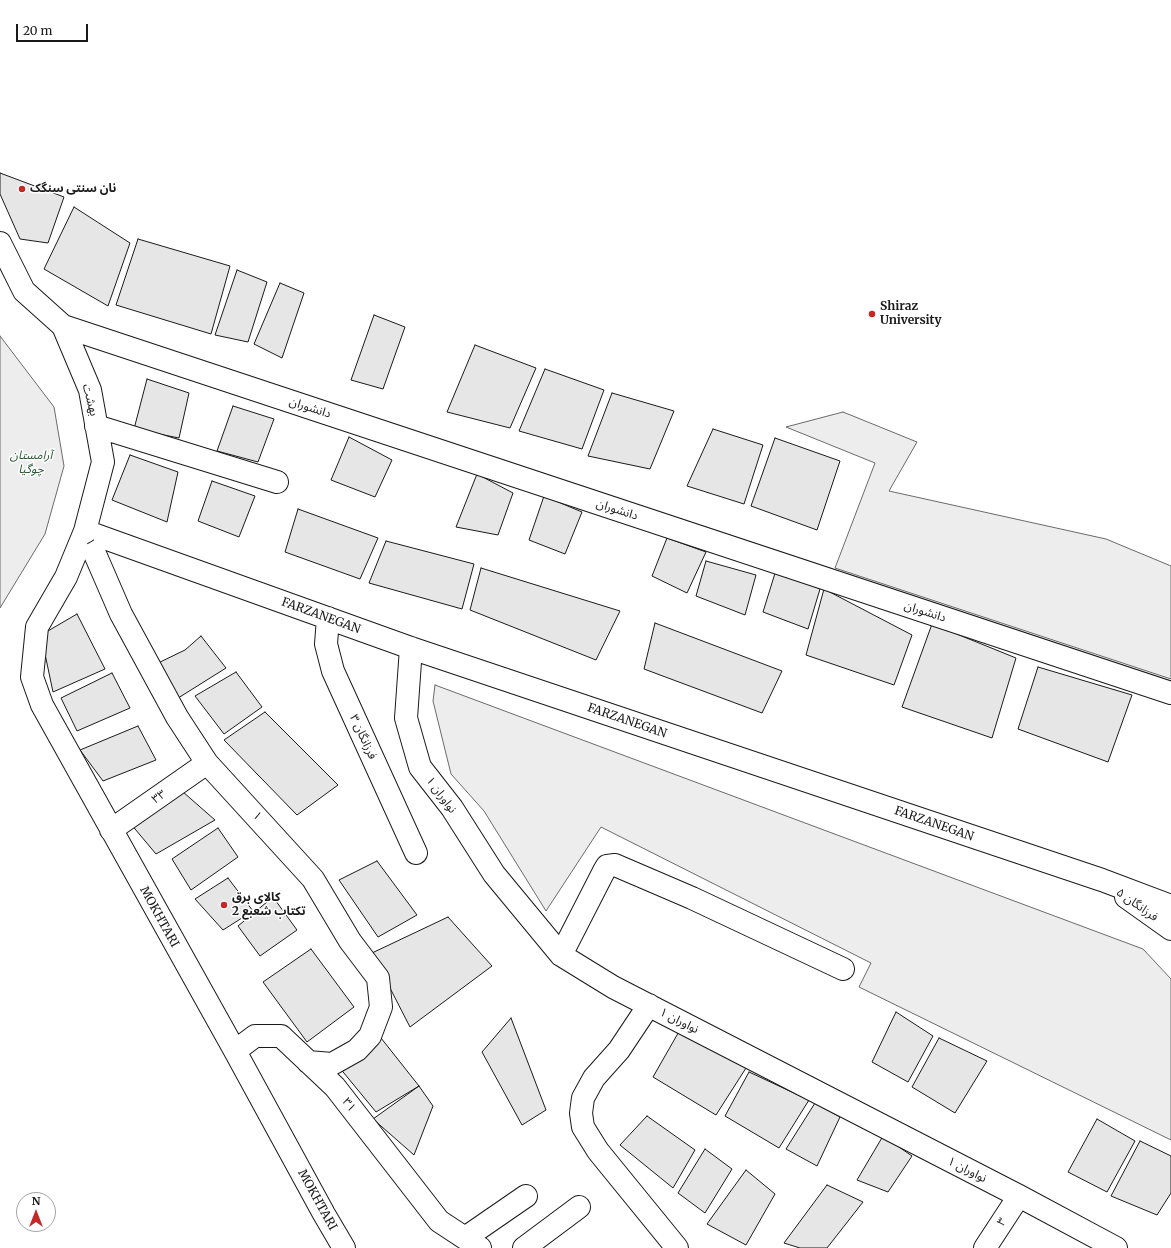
<!DOCTYPE html>
<meta charset="utf-8">
<style>
body{margin:0}
#map{position:relative;width:1171px;height:1248px;overflow:hidden;background:#fff;font-family:Merriweather,serif}
canvas{display:block}
.north{position:absolute;left:16px;top:1192px;width:40px;height:40px;box-sizing:border-box;background:#fff;border:1px solid #a3a3a3;border-radius:50%;rotate:0deg;font-size:11px;font-weight:700;line-height:16px;text-align:center;color:#1a1a1a}
.north::after{content:'';display:block;margin:auto;width:14px;height:18px;background:#c62828;clip-path:polygon(50% 0,100% 100%,50% 72%,0 100%)}
.scale{position:absolute;left:16px;top:24px;width:72px;height:18px;box-sizing:border-box;border:2px solid #1a1a1a;border-top:0;padding-left:5px;font-size:12px;line-height:14px;white-space:nowrap;color:#1a1a1a;-webkit-text-stroke:3px #fff;paint-order:stroke}
</style>
<div id="map">
<canvas width="1171" height="1248"></canvas>
<div class="north">N</div>
<div class="scale">20 m</div>
</div>
<script>
const c = document.querySelector('canvas').getContext('2d');
c.lineJoin = 'round';
function fillPath(path, color) {
  c.fillStyle = color;
  c.fill(path, 'evenodd');
}
function poly(rows) {
  const path = new Path2D();
  for (const r of rows) {
    path.moveTo(r[0], r[1]);
    for (let i = 2; i < r.length; i += 2) path.lineTo(r[i], r[i + 1]);
  }
  return path;
}
function trace(path, color, width, dash) {
  c.strokeStyle = color;
  c.lineWidth = width;
  c.lineCap = dash ? 'butt' : 'round';
  c.setLineDash(dash || []);
  c.stroke(path);
}
function label(font, color, halo, rows, align = 'center') {
  c.font = font + ' Merriweather,"Noto Sans Arabic",serif';
  c.lineWidth = 3;
  c.setLineDash([]);
  c.textBaseline = 'middle';
  c.strokeStyle = halo;
  c.fillStyle = color;
  for (const [text, x, y, turn = 0] of rows) {
    c.save();
    c.translate(x, y);
    c.rotate((+turn || 0) * Math.PI / 180);
    c.textAlign = isNaN(turn) ? turn : align;
    if (halo) c.strokeText(text, 0, 0);
    c.fillText(text, 0, 0);
    c.restore();
  }
}
const built = poly([
 [0,336,54,407,64,466,45,534,0,608,0,336],
 [843,412,917,442,889,491,1106,539,1171,566,1171,679,835,568,875,463,786,427,843,412],
 [435,685,1143,949,1171,979,1171,1140,859,987,871,963,601,827,546,911,484,811,451,774,433,701,435,685]
]);
fillPath(built, '#ededed');
trace(built, '#6a6a6a', 1);
const building = poly([
 [0,173,64,197,48,243,20,239,0,194,0,173],
 [74,207,130,243,108,306,44,269,74,207],
 [138,239,230,266,211,334,116,305,138,239],
 [237,270,267,282,248,342,215,335,237,270],
 [280,283,304,293,282,358,254,344,280,283],
 [374,315,405,327,383,389,351,380,374,315],
 [475,345,536,368,510,428,447,412,475,345],
 [545,369,604,390,582,449,519,431,545,369],
 [147,379,189,393,179,438,134,429,147,379],
 [612,393,674,411,650,469,588,456,612,393],
 [233,406,274,419,258,462,217,451,233,406],
 [713,429,763,445,744,504,687,486,713,429],
 [349,437,392,460,375,497,331,480,349,437],
 [775,438,840,461,817,530,751,506,775,438],
 [130,455,178,472,167,522,112,500,130,455],
 [477,474,513,493,498,535,456,527,477,474],
 [212,481,255,496,239,537,198,521,212,481],
 [544,496,582,512,565,554,529,540,544,496],
 [298,509,378,538,360,579,285,552,298,509],
 [667,538,706,552,687,593,652,576,667,538],
 [386,541,474,564,462,609,369,583,386,541],
 [706,561,756,575,745,615,696,596,706,561],
 [481,568,620,611,596,660,470,610,481,568],
 [776,570,820,589,808,629,763,612,776,570],
 [824,589,912,635,894,685,806,655,824,589],
 [77,614,105,669,53,692,41,635,77,614],
 [655,623,782,671,762,713,644,669,655,623],
 [932,624,1016,658,992,738,902,707,932,624],
 [201,636,226,668,175,700,154,665,185,650,201,636],
 [1038,667,1132,695,1108,762,1018,729,1038,667],
 [236,672,262,707,224,734,195,696,236,672],
 [112,673,130,708,77,731,61,698,112,673],
 [265,712,338,785,297,815,224,740,265,712],
 [138,726,156,760,103,781,80,750,138,726],
 [183,792,215,820,156,854,130,823,183,792],
 [218,828,238,857,191,890,172,859,218,828],
 [377,861,417,915,378,937,339,880,377,861],
 [228,878,253,911,223,930,195,899,228,878],
 [273,897,297,930,260,956,238,926,273,897],
 [448,917,492,966,410,1027,372,953,448,917],
 [311,949,354,1007,307,1042,263,982,311,949],
 [896,1012,933,1036,908,1082,872,1062,896,1012],
 [511,1018,546,1110,522,1125,482,1052,511,1018],
 [681,1028,746,1068,716,1115,653,1077,681,1028],
 [381,1038,419,1086,376,1112,339,1067,381,1038],
 [939,1038,987,1061,955,1113,912,1087,939,1038],
 [749,1072,809,1100,779,1148,725,1116,749,1072],
 [419,1086,433,1106,414,1155,373,1119,419,1086],
 [815,1103,840,1117,817,1166,786,1149,815,1103],
 [647,1116,695,1150,673,1188,620,1145,647,1116],
 [1097,1119,1135,1141,1107,1192,1068,1172,1097,1119],
 [883,1136,912,1156,888,1192,857,1180,883,1136],
 [1140,1141,1171,1156,1171,1193,1157,1215,1111,1196,1140,1141],
 [705,1149,732,1169,705,1213,678,1193,705,1149],
 [746,1170,775,1194,746,1245,707,1224,746,1170],
 [827,1185,863,1202,827,1248,800,1248,784,1243,827,1185]
]);
fillPath(building, '#e6e6e6');
trace(building, '#1a1a1a', 1);
const minor = poly([
 [0,243,24,291,63,326,90,390,103,462,85,531,66,577,37,627,32,677,42,705,235,1051,324,1214,344,1248],
 [63,326,1171,693],
 [96,426,277,482],
 [85,531,411,648,1102,880,1171,906],
 [85,531,121,614,177,717,207,763,313,879,350,941,378,978,381,1007,370,1036,357,1050,332,1064,308,1062],
 [328,618,326,644,333,671,416,853],
 [411,648,406,718,420,767,452,808,494,874,561,955,613,987,1019,1196,1116,1248],
 [111,830,207,763],
 [1126,897,1171,929],
 [561,955,604,871,607,866,615,865,692,898,843,969],
 [649,1005,619,1050,594,1078,583,1098,581,1113,583,1127,598,1151,677,1248],
 [235,1051,255,1036,281,1036,335,1087,439,1221,480,1248],
 [465,1238,526,1196],
 [524,1248,579,1207],
 [985,1248,1019,1196]
]);
trace(minor, '#1a1a1a', 24);
trace(minor, '#fff', 22);
for (const [x, y, r, color] of [
 [22,189,4,"#c62828"],
 [872,314,4,"#c62828"],
 [224,905,4,"#c62828"]
]) {
  const dot = new Path2D();
  dot.arc(x, y, r, 0, 2 * Math.PI);
  c.fillStyle = color;
  c.fill(dot);
  trace(dot, '#fff', 1.5);
}
label('bold 12px', '#1a1a1a', '#fff', [
 ["نان سنتی سنگک",30,189],
 ["Shiraz",880,307],
 ["University",880,321],
 ["کالای برق",232,898],
 ["تکتاب شعبع 2",232,912]
], 'left');
label('12px', '#1a1a1a', '#fff', [
 ["بهشت",90,400,76],
 ["دانشوران",310,408,18],
 ["دانشوران",617,510,18],
 ["۱",90,542,66],
 ["دانشوران",925,612,18],
 ["FARZANEGAN",321,616,20],
 ["FARZANEGAN",627,721,19],
 ["فرزانگان ۳",363,737,65],
 ["نواوران ۱",441,795,53],
 ["۳۳",159,797,-35],
 ["۱",257,816,47],
 ["FARZANEGAN",934,824,19],
 ["فرزانگان ۵",1137,905,35],
 ["MOKHTARI",159,917,61],
 ["نواوران ۱",679,1021,27],
 ["۳۱",349,1105,51],
 ["نواوران ۱",967,1170,27],
 ["MOKHTARI",317,1200,61],
 ["۳",1002,1222,-56]
]);
label('italic 12px', '#2b5a34', '#fff', [
 ["آرامستان",31,456],
 ["چوگیا",31,470]
]);
</script>
